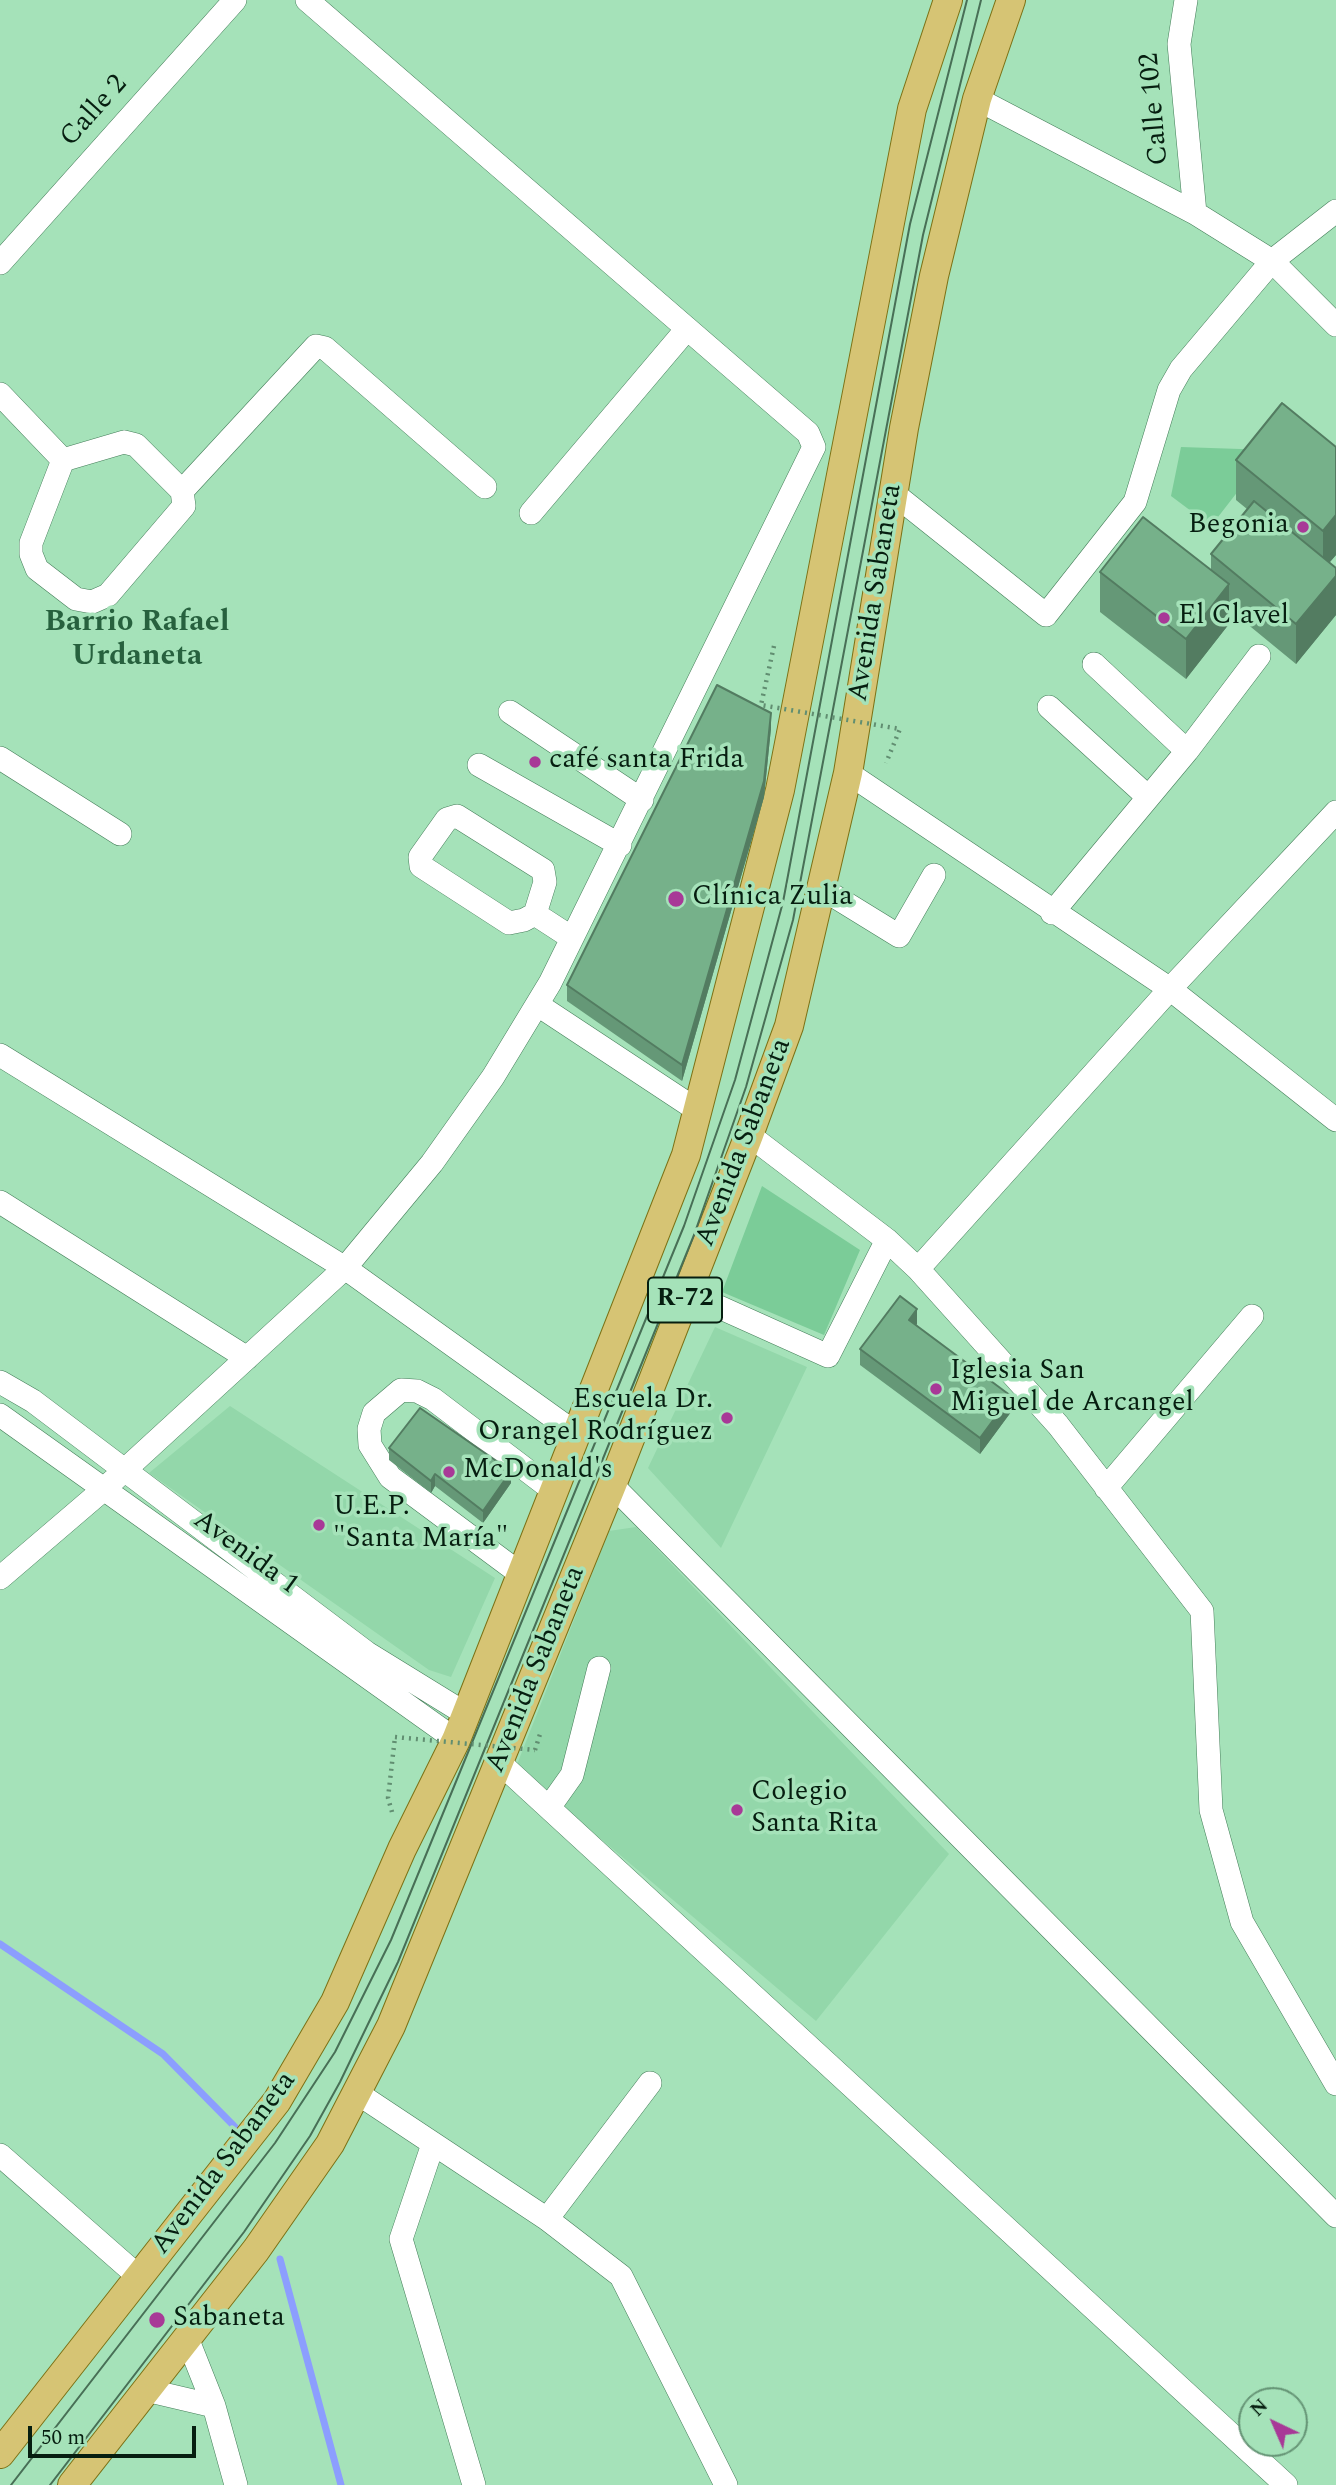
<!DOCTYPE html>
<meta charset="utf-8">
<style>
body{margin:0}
#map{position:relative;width:1336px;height:2485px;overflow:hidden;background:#a5e2b9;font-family:Spectral,serif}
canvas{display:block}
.north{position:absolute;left:1238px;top:2387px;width:70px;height:70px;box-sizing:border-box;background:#a5e2b9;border:2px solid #659475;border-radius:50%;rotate:316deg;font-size:19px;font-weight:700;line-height:28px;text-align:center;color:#061e10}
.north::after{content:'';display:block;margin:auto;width:24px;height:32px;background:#a83997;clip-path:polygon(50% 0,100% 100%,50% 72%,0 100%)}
.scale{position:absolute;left:28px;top:2426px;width:168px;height:32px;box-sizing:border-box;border:4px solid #061e10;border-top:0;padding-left:9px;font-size:21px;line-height:24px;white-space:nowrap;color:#061e10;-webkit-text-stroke:5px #a5e2b9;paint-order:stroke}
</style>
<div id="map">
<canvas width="1336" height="2485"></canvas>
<div class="north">N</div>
<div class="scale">50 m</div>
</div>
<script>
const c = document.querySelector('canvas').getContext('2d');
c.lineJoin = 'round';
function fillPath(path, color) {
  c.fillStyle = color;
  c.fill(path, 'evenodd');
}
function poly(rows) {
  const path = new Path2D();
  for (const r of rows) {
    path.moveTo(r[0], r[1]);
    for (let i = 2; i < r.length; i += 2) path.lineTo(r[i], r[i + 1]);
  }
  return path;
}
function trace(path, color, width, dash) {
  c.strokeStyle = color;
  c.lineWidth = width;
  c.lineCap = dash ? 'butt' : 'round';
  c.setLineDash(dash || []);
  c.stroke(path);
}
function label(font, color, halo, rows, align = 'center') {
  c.font = font + ' Spectral,serif';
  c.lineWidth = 7;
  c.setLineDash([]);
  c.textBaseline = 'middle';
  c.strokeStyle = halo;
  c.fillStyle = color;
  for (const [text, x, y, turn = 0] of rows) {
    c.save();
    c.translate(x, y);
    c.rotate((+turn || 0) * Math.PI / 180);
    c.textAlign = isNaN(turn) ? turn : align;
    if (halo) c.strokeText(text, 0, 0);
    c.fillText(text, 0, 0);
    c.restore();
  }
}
fillPath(poly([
 [715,1327,807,1367,721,1548,648,1468],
 [230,1406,495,1578,451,1677,429,1670,149,1473],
 [636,1527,949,1854,816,2021,516,1767,609,1531]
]), '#93d7aa');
fillPath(poly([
 [1181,447,1270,450,1211,526,1171,496],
 [762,1186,860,1250,824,1335,722,1292]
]), '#7bcc98');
trace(poly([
 [0,1944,163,2054,235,2127],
 [280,2259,341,2485]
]), '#8c9efe', 7);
const minor = poly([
 [1186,0,1179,44,1195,213],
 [977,99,1195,213,1272,261,1336,325],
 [0,263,235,0],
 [0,394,63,460],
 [124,442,136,445,182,491,184,506,108,595,92,602,76,599,37,569,31,554,31,543,63,460,124,442],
 [182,491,316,346,325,348,485,487],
 [893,493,1046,615,1135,502,1169,390,1181,369,1272,261,1336,211],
 [531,513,686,330],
 [1094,664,1187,751],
 [1049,707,1148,797],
 [510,712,642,800],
 [0,758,120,834],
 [479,765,620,845],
 [848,773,1170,989,1336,1120],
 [821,888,899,936,934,875],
 [1052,913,1187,751,1259,656],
 [535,914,524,920,509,923,421,866,420,857,447,819,457,816,543,870,545,882,535,914,572,938],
 [538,1005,697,1110],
 [0,1055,345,1268,574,1432],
 [749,1135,887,1240,918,1269,1058,1425,1202,1611,1211,1810,1242,1922,1336,2084],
 [0,1202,247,1358],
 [918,1269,1170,989,1336,812],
 [719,1307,828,1356,887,1240],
 [0,1382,33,1401,367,1653,466,1714],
 [0,1415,456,1740],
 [612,1485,1336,2216],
 [1106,1488,1252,1316],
 [522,1575,390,1477,370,1445,369,1429,374,1413,401,1390,417,1391,433,1399,554,1491],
 [0,1578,104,1489,345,1268,432,1163,493,1077,550,983,814,447,808,433,307,0],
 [500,1763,1286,2485],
 [550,1806,572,1775,599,1668],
 [357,2093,547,2219,621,2276,726,2485],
 [433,2144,401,2239,474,2485],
 [0,2155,139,2277],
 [547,2219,650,2083],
 [146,2390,214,2406,187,2338],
 [214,2406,236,2485]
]);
const major = poly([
 [0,2454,277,2101,335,2002,402,1849,456,1740,686,1155,780,790,912,109,948,0],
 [72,2485,256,2250,330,2144,391,2026,612,1485,749,1135,789,1026,848,773,904,428,934,276,977,99,1011,0]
]);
trace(minor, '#447e59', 24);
trace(major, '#7c7115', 30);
trace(poly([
 [535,1750,541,1731],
 [392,1812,388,1798,395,1737]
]), '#618e71', 4.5, [2, 5]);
trace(minor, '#fff', 23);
trace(major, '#d6c474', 28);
trace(poly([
 [11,2485,275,2143,335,2052,391,1940,684,1226,735,1080,783,902,910,224,967,0],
 [50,2485,244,2232,310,2136,340,2082,398,1962,694,1235,746,1087,793,920,923,235,981,0]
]), '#486f56', 2);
trace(poly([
 [774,646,761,705,900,729,886,763],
 [395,1737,535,1750]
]), '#618e71', 4.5, [2, 5]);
fillPath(poly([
 [1336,447,1336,555,1329,563,1336,568,1336,615,1296,664,1229,609,1229,624,1186,679,1100,612,1100,572,1211,570,1211,554,1247,509,1236,500,1236,460],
 [771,728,764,797,682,1081,567,1001,567,985],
 [917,1324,916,1325,1011,1412,980,1454,860,1365,860,1349],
 [389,1448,511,1483,483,1523,435,1486,431,1493,389,1460]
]), '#659877');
fillPath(poly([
 [1336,515,1336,555,1323,570,1323,531],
 [1336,576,1336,615,1296,664,1296,624],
 [1229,584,1229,624,1186,679,1186,639],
 [771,713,771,728,764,797,682,1081,682,1065],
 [917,1309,917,1324,909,1335,909,1320],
 [1011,1396,1011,1412,980,1454,980,1438],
 [511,1471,511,1483,483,1523,483,1511],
 [435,1474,435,1486,431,1493,431,1481]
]), '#537c61');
const building = poly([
 [1282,403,1336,447,1336,515,1323,531,1236,460,1282,403],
 [1254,501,1336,568,1336,576,1296,624,1211,554,1254,501],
 [1143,517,1229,584,1186,639,1100,572,1143,517],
 [717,685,771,713,764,781,682,1065,567,985,717,685],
 [900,1296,917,1309,909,1320,1011,1396,980,1438,860,1349,900,1296],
 [420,1408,511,1471,483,1511,435,1474,431,1481,389,1448,420,1408]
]);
fillPath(building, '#76b18a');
trace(building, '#537c61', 2);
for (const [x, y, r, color] of [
 [1303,527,7,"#a83997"],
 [1164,618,7,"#a83997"],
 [535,762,7,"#a83997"],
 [676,899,9,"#a83997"],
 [936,1389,7,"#a83997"],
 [727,1418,7,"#a83997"],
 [449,1472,7,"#a83997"],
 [319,1525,7,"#a83997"],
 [737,1810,7,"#a83997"],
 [157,2320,9,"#a83997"]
]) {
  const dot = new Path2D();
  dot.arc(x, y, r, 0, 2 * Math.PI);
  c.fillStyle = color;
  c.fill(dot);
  trace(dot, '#a5e2b9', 2.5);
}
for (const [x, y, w] of [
 [685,1300,74]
]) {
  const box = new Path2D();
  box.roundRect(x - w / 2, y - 22.5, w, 45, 5);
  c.fillStyle = '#a5e2b9';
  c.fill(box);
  trace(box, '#061e10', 2);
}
label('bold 26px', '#061e10', null, [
 ["R-72",685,1300]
]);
label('28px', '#061e10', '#a5e2b9', [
 ["Calle 102",1156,109,-95],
 ["Calle 2",95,112,-48],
 ["Avenida Sabaneta",877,593,-81],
 ["Avenida Sabaneta",745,1143,-69],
 ["Avenida 1",245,1554,36],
 ["Avenida Sabaneta",537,1670,-68],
 ["Avenida Sabaneta",225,2164,-53]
]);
label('28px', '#061e10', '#a5e2b9', [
 ["Begonia",1289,527,"right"],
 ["El Clavel",1178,618],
 ["café santa Frida",549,762],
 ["Clínica Zulia",692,899],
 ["Iglesia San",950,1373],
 ["Miguel de Arcangel",950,1405],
 ["Escuela Dr.",713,1402,"right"],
 ["Orangel Rodríguez",713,1434,"right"],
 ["McDonald's",463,1472],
 ["U.E.P.",333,1509],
 ["\"Santa María\"",333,1541],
 ["Colegio",751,1794],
 ["Santa Rita",751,1826],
 ["Sabaneta",173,2320]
], 'left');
label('bold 30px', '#27613e', '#a5e2b9', [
 ["Barrio Rafael",137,624],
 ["Urdaneta",137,658]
]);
</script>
